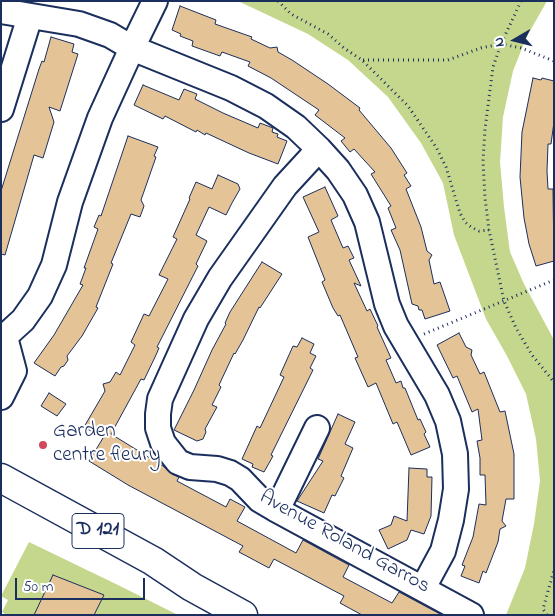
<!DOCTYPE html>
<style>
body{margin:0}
#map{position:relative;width:555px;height:616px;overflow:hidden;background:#fff;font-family:"Indie Flower",sans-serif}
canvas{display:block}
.frame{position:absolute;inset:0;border:2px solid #1b2f5e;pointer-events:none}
.north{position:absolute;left:490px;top:15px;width:50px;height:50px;-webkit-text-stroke:4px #fff;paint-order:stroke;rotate:262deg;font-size:14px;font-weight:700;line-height:20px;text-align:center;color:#1b2f5e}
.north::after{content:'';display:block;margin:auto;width:18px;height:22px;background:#1b2f5e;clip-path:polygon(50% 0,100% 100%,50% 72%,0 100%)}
.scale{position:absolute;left:15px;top:578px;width:130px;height:22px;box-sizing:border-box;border:2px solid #1b2f5e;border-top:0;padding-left:6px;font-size:15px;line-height:18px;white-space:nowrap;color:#1b2f5e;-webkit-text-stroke:4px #fff;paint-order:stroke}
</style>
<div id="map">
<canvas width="555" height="616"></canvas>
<div class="frame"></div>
<div class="north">N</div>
<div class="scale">50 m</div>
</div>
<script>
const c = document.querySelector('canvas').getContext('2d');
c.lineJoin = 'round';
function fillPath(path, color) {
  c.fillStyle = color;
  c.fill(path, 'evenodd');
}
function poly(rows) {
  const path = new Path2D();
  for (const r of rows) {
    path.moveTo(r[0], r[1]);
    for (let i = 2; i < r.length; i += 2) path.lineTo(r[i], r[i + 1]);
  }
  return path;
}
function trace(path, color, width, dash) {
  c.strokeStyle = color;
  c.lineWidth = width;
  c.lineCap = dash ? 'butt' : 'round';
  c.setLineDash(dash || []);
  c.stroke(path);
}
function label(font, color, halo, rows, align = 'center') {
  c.font = font + ' "Indie Flower",sans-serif';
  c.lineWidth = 4;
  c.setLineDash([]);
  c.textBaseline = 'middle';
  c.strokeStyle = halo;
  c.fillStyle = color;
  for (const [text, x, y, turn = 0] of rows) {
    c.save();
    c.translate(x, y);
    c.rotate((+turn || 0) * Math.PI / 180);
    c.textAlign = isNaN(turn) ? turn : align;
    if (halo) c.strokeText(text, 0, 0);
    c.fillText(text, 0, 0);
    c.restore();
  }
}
fillPath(poly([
 [238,1,547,1,526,38,513,71,503,117,500,162,504,207,510,252,524,284,554,340,554,615,506,615,525,568,534,524,540,481,536,439,526,394,507,356,486,319,454,235,443,183,421,143,388,97,348,60,308,34],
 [29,542,120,586,178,615,7,615,2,612,8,600,1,596]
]), '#c4d78c');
const building = poly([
 [180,6,216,20,215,24,252,37,251,39,270,48,277,47,278,52,292,60,328,84,360,108,359,110,391,148,407,173,404,175,411,186,406,189,421,227,427,251,432,255,429,260,434,284,440,282,450,311,425,319,422,310,419,310,418,306,412,304,400,250,391,230,396,228,388,208,391,206,371,174,375,172,354,149,350,152,341,141,345,138,315,115,319,110,271,78,248,66,250,62,222,52,220,56,192,46,193,41,180,36,181,34,172,30,180,6],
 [51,37,74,44,72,52,78,54,60,111,49,107,54,122,43,158,34,155,5,255,1,254,1,191,39,69,42,61,44,62,51,37],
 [533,78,541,80,542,78,554,81,554,122,551,144,548,144,547,171,548,189,553,189,554,261,536,266,529,244,524,218,520,177,522,132,533,78],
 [143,85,179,100,184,89,197,94,195,99,223,113,258,128,260,123,273,128,272,132,278,134,277,137,287,141,278,164,249,153,206,133,205,135,197,130,196,132,165,116,163,119,134,105,143,85],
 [128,136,158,147,154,156,156,157,141,200,144,206,140,217,131,214,111,263,113,264,96,307,98,308,82,336,67,356,68,360,64,366,61,367,55,376,34,363,54,335,83,285,80,284,86,268,84,268,98,229,94,227,99,215,101,216,128,136],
 [218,175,238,184,240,189,232,203,226,215,209,207,196,235,207,241,196,264,198,266,157,347,159,348,156,355,144,380,141,379,111,434,163,466,172,474,179,477,177,481,226,507,230,499,245,507,237,521,296,553,303,540,349,565,343,577,392,603,399,592,442,615,362,615,340,603,344,596,274,559,269,568,239,552,243,546,128,485,89,461,103,438,84,427,105,391,103,384,110,382,116,372,120,375,135,345,131,342,144,314,149,316,168,279,159,275,177,239,173,237,190,199,189,198,196,182,212,189,218,175],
 [325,187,338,216,331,220,343,248,348,246,354,258,349,260,361,286,354,283,367,311,370,309,378,326,377,327,391,358,386,360,396,383,401,381,403,388,405,388,418,420,420,419,426,432,424,434,430,447,411,455,397,422,393,424,376,383,368,387,355,358,358,357,340,315,338,316,333,308,322,282,325,280,308,237,319,232,303,197,325,187],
 [262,262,282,274,260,308,259,307,243,340,235,354,234,353,219,385,221,387,212,405,217,407,205,429,206,432,203,439,197,441,174,430,194,390,212,350,226,324,225,323,230,312,262,262],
 [459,333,466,347,472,350,471,355,480,374,484,372,500,412,505,411,514,454,514,499,506,499,502,521,506,526,500,529,498,542,486,573,483,571,479,583,461,576,465,566,462,565,473,537,479,504,486,505,485,475,480,475,480,458,477,441,482,440,478,409,472,412,457,376,453,378,437,345,459,333],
 [302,338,314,344,310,353,316,356,310,368,313,370,271,455,273,456,264,472,252,467,253,464,242,459,257,426,260,428,284,377,280,375,293,346,297,347,302,338],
 [49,393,66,404,57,416,41,406,49,393],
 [338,414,355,422,345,444,353,448,341,476,344,478,335,496,332,495,324,513,297,501,323,461,318,459,338,414],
 [409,468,427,469,427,477,432,477,431,516,424,534,411,530,407,540,388,549,379,530,391,525,394,516,407,521,409,468],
 [53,575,104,595,94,615,34,615,53,575]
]);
fillPath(building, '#e4c396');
trace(building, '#1b2f5e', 1);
const minor = poly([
 [1,11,79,24,110,35,132,48,231,88,266,106,296,127,319,149,338,170,355,195,367,222,387,304,396,326,437,395,448,421,455,454,456,489,451,520,443,551,423,588],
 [1,109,30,16],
 [319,149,285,186,220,278,196,319,160,399,158,414,158,428,163,443,178,462,190,467,217,469,230,473,240,479,260,500,277,510,471,615],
 [1,340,23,320,40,296,54,265,70,202,100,118,132,48,155,1],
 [1,397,14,371,5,337],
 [277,510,317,428]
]);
const major = poly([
 [1,478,153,561,192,587,243,615]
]);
trace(minor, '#1b2f5e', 28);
trace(major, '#1b2f5e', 31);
trace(poly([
 [278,1,291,14,328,34,344,48,362,60,408,106,436,147,446,167,460,213,465,222,471,227,479,231,489,230],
 [521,1,501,44,493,67,485,129,483,161,485,198,489,230,504,301,516,328,532,355,554,382],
 [363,60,448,60,481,48,501,44,521,48,554,61],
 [424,334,554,280],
 [547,615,543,609,554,570]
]), '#1b2f5e', 3, [1, 4]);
trace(minor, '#fff', 24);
trace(major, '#fff', 28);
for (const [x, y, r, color] of [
 [43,445,5,"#d1495b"]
]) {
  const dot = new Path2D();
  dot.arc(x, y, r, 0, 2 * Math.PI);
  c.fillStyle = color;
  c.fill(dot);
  trace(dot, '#fff', 2);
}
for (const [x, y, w] of [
 [98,531,52]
]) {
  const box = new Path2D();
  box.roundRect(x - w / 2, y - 17.5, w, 35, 4);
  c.fillStyle = '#fff';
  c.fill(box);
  trace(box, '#1b2f5e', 1);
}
label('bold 20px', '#1b2f5e', null, [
 ["D 121",98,531]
]);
label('21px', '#1b2f5e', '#fff', [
 ["Garden",53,433],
 ["centre fleury",53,457]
], 'left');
label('21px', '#1b2f5e', '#fff', [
 ["Avenue Roland Garros",344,543,29]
]);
</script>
